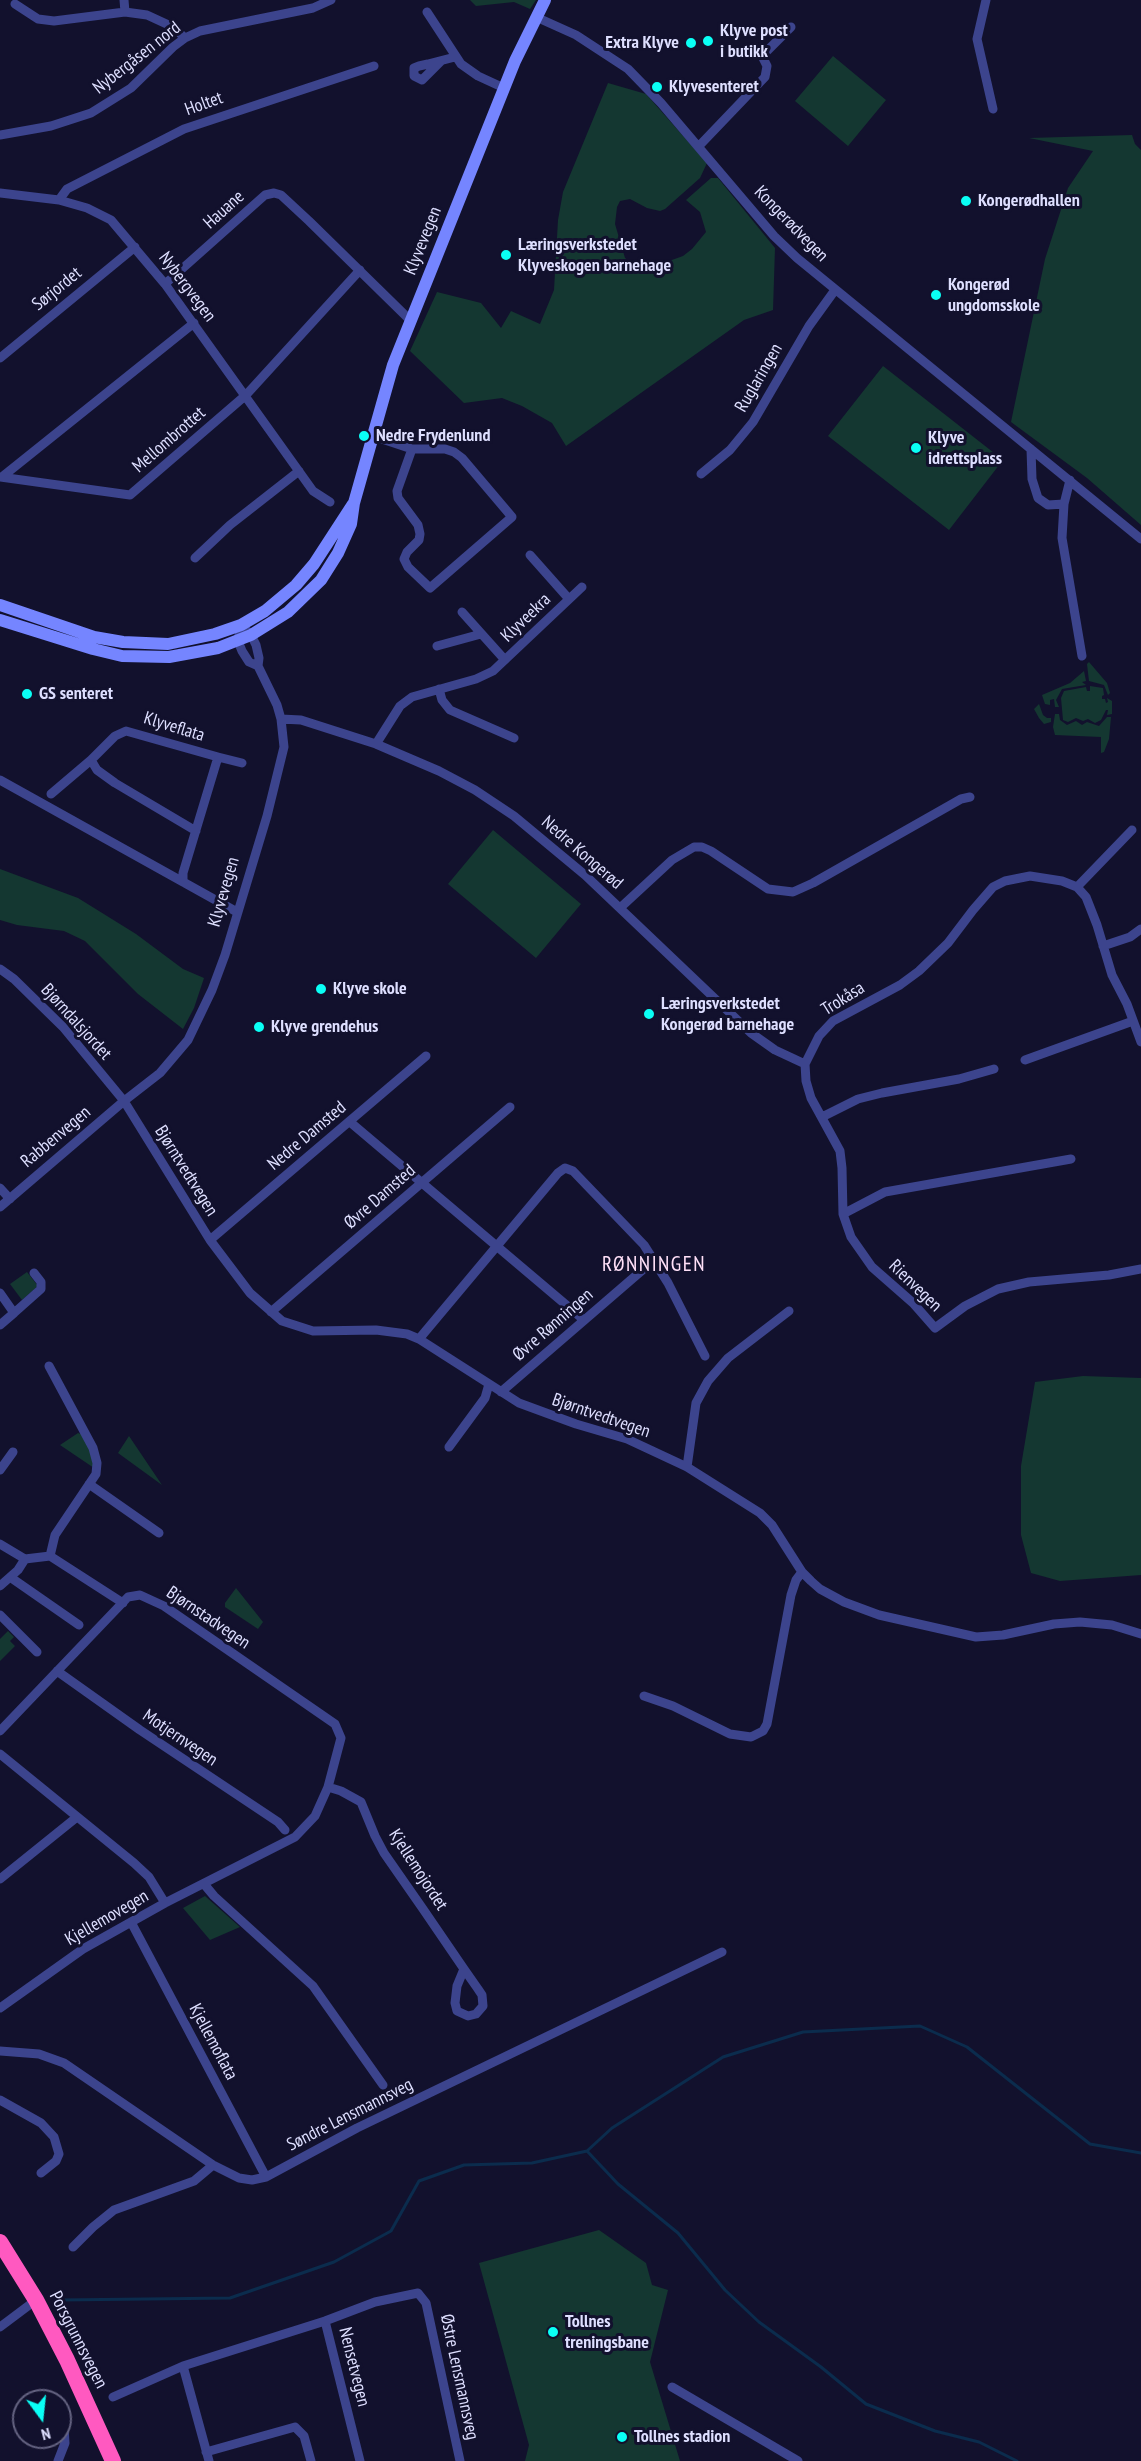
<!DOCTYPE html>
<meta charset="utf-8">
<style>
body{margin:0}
#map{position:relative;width:1141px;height:2461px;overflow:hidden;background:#12112d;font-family:"PT Sans Narrow",sans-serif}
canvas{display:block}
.north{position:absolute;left:12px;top:2389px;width:60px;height:60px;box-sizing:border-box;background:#12112d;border:2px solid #646381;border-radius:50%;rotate:165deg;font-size:16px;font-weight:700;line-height:24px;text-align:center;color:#dedfff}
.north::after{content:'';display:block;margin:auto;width:21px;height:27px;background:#0afff5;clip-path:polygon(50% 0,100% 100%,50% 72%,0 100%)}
</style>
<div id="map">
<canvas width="1141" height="2461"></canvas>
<div class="north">N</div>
</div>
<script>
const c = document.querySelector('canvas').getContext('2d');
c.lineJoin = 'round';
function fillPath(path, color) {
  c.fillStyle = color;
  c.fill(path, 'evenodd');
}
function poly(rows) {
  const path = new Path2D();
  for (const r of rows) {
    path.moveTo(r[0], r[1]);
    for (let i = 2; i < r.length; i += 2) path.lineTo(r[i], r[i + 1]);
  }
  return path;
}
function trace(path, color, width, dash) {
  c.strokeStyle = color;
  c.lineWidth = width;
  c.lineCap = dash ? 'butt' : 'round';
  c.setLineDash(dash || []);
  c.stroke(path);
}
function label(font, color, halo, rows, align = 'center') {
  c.font = font + ' "PT Sans Narrow",sans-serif';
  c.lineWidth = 6;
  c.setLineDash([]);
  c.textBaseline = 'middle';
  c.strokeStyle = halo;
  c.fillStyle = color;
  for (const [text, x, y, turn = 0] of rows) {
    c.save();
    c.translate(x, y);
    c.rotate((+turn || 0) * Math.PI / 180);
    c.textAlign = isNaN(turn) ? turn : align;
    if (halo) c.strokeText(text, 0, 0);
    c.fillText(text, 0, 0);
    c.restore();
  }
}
fillPath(poly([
 [470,0,536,0,530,9,514,2,476,6],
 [833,56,886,100,848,146,795,101],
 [608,83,646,94,707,163,700,178,665,209,660,211,647,208,630,199,620,201,617,207,615,224,625,258,632,263,644,266,658,265,683,256,692,249,706,232,700,212,686,200,711,178,718,178,775,248,773,310,744,320,566,446,552,423,522,406,502,398,464,403,410,351,437,292,481,303,501,328,511,311,540,324,554,290,558,220,563,192],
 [1132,135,1135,144,1141,150,1141,525,1087,478,1011,422,1045,259,1068,188,1093,151,1029,138],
 [883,366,1003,460,949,530,828,436],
 [1089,662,1107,683,1110,693,1108,695,1104,685,1089,681,1087,664],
 [1084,671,1086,681,1082,682,1086,685,1062,689,1056,700,1059,707,1055,707,1054,699,1050,700,1050,705,1045,704,1042,695,1070,683],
 [1090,686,1103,688,1104,695,1102,696,1102,699,1105,699,1106,703,1108,702,1107,698,1112,701,1112,714,1107,715,1108,710,1106,710,1101,720,1095,723,1088,719,1083,721,1076,718,1068,722,1063,720,1061,698,1064,691,1086,687,1087,691,1090,691],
 [1039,704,1043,715,1047,718,1051,718,1051,722,1044,724,1039,718,1034,709],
 [1055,714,1059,714,1060,720,1067,725,1076,721,1082,725,1087,722,1099,726,1107,717,1111,717,1109,739,1104,752,1101,753,1101,737,1055,735,1053,727],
 [493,830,581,904,536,958,448,884],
 [0,869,78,898,136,934,183,969,204,978,194,1008,183,1029,138,994,85,941,64,931,17,925,0,920],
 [27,1272,38,1286,22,1300,10,1284],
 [1083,1376,1141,1378,1141,1575,1060,1581,1031,1573,1021,1535,1021,1466,1035,1382],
 [78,1433,81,1434,92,1454,94,1468,60,1445],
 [129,1436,162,1485,118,1453],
 [236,1588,263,1622,258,1629,225,1607,225,1603],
 [8,1631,14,1637,10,1641,15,1646,0,1661,0,1639],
 [205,1896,240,1927,210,1940,183,1908],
 [599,2230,646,2263,652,2285,668,2290,650,2362,680,2461,525,2461,529,2445,479,2263]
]), '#143731');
trace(poly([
 [587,2151,618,2184,678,2233,725,2290,759,2322,821,2367,866,2404,935,2431,979,2442,1017,2461],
 [60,2300,230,2298,334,2262,391,2231,419,2181,464,2165,532,2163,587,2151,612,2128,723,2057,803,2032,920,2026,967,2047,1090,2144,1141,2153]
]), '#0b2c4d', 3);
trace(poly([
 [124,0,125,12],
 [986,0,977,39,993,109],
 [15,4,38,19,54,21,125,12,147,15,173,27,185,38],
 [427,12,461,64,478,76,504,88],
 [536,17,576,35,628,69,661,103,774,236,797,258,1141,539],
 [441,61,422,80,414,76,414,68,419,66,428,64,455,57],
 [0,135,51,126,91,113,131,88,173,47,185,38,200,31,313,8,331,0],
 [699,146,765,77,767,66,762,56,791,27],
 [0,193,59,200,87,208,111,220,165,284,313,491,330,502],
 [59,200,67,189,184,129,374,66],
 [165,284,265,195,274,193,281,195,309,221,411,321],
 [0,358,135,247],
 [373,436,412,449,445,449,454,452,462,458,512,517,430,588,408,567,404,559,407,552,419,540,420,534,418,525,398,498,397,491,412,449],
 [1031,449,1032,479,1038,498,1048,505,1064,504],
 [701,474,730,450,753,422,809,326,835,290],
 [0,477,130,495,246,395,360,270],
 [2,477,194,323],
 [1070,480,1064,504,1062,538,1082,656],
 [530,555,569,599],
 [195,558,230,525,299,471],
 [462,612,505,660],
 [239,635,238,641,242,651,249,662,258,666],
 [437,646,481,634],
 [439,689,442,700,450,710,514,738],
 [281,719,301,720,376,744,439,771,475,790,514,816,585,875,751,1033,775,1050,805,1064,819,1036,833,1021,900,985,919,971,948,943,973,910,993,887,1005,881,1030,876,1062,881,1077,887,1086,897,1097,925,1112,975,1127,1004,1141,1042],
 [376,744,400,706,412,697,476,679,493,671,582,587],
 [218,757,242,763],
 [0,780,237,912],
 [51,794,91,760],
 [183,882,183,873,218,757,126,731,115,736,91,760,97,770,115,783,196,831],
 [1077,887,1132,830],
 [620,908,672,860,694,847,702,847,711,851,768,889,793,892,813,883,961,799,970,797],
 [1103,946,1130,937,1141,929],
 [0,969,14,979,63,1027,124,1101,210,1240,250,1293,282,1321,313,1331,376,1330,407,1334,419,1339,519,1403,576,1424,627,1439,687,1467,760,1513,772,1525,802,1572,811,1581,820,1589,844,1602,879,1615,976,1637,1003,1635,1054,1624,1080,1622,1112,1625,1141,1634],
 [1025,1060,1133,1021],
 [805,1064,806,1081,811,1098,840,1151,842,1168,843,1214,851,1237,872,1267,913,1303,935,1328,965,1306,998,1289,1029,1282,1109,1275,1141,1269],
 [822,1117,858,1099,882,1093,959,1079,994,1069],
 [350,1122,584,1320],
 [0,1188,10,1199],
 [0,1207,124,1101,160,1073,188,1040,212,990,225,955,267,816,284,747,281,719,277,705,258,666,259,658,256,645,251,635,241,625],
 [843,1214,885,1192,1071,1159],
 [210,1240,426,1056],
 [0,1293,14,1313,0,1325],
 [271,1312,510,1107],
 [14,1313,41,1289,41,1282,34,1273],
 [419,1339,558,1173,565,1168,573,1171,644,1245,668,1283,705,1356],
 [49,1366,93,1448,97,1463,96,1474,55,1535,50,1556],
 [501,1392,654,1260],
 [449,1447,485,1398,489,1384],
 [687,1467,696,1403,708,1381,728,1358,789,1311],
 [0,1470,13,1452],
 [89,1484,159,1533],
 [0,1544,25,1559],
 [10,1577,79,1625],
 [0,1586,18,1570,25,1559,50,1556,123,1603],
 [0,1615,37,1652],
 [57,1671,140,1730,278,1822,285,1830],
 [644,1696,673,1706,730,1734,751,1737,763,1731,767,1724,791,1595,796,1580,802,1572],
 [0,1731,128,1597,140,1595,164,1606,335,1724,341,1738,328,1787],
 [0,1754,134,1863,149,1877,165,1903,83,1949,0,2008],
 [0,1879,77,1817],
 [204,1884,214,1896,313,1986,383,2085],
 [165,1903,295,1837,315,1816,328,1787,341,1791,361,1802,375,1836,384,1853,423,1909,464,1969,478,1989,482,1995,483,2006,476,2014,468,2016,457,2011,455,2003,457,1986,464,1969],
 [131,1922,266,2177],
 [0,2051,39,2054,64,2063,213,2165,239,2178,252,2180,266,2177,357,2128,722,1952],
 [0,2100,41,2123,54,2137,59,2154,56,2161,41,2173],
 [73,2247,93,2227,114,2210,194,2181,213,2165],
 [325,2321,360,2461],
 [0,2327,36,2300],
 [183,2366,209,2461],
 [672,2387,798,2461],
 [113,2397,183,2366,325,2321,375,2302,418,2293,426,2303,460,2461],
 [206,2452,295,2427,304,2436,311,2461],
 [58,2461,65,2443,63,2411,60,2404]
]), '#3c448d', 9);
trace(poly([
 [0,605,94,637,123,642,168,644,215,634,241,625,265,611,296,585,314,564,353,504],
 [0,620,93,649,122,656,169,657,218,648,251,635,288,612,321,580,338,553,351,524,354,503,393,365,515,61,545,0]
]), '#7585ff', 12);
trace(poly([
 [0,2242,36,2300,67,2360,113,2461]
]), '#ff59c0', 16);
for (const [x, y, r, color] of [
 [708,41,6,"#0afff5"],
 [691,43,6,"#0afff5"],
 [657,87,6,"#0afff5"],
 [966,201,6,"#0afff5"],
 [506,255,6,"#0afff5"],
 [936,295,6,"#0afff5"],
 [364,436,6,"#0afff5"],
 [916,448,6,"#0afff5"],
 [27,694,6,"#0afff5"],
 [321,989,6,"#0afff5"],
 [649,1014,6,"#0afff5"],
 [259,1027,6,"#0afff5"],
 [553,2332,6,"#0afff5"],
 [622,2437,6,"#0afff5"]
]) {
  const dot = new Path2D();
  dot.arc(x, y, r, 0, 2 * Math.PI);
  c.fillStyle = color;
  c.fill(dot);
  trace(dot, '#12112d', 2);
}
label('bold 18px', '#dedfff', '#12112d', [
 ["Klyve post",720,31],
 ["i butikk",720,52],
 ["Extra Klyve",679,43,"right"],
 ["Klyvesenteret",669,87],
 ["Kongerødhallen",978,201],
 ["Læringsverkstedet",518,245],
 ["Klyveskogen barnehage",518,266],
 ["Kongerød",948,285],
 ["ungdomsskole",948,306],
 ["Nedre Frydenlund",376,436],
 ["Klyve",928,438],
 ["idrettsplass",928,459],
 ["GS senteret",39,694],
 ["Klyve skole",333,989],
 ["Læringsverkstedet",661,1004],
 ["Kongerød barnehage",661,1025],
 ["Klyve grendehus",271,1027],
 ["Tollnes",565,2322],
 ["treningsbane",565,2343],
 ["Tollnes stadion",634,2437]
], 'left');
label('18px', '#dedfff', '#12112d', [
 ["Nybergåsen nord",137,58,-38],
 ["Holtet",204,104,-20],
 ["Hauane",224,210,-42],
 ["Kongerødvegen",791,224,46],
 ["Klyvevegen",423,241,-68],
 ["Nybergvegen",187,287,53],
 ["Sørjordet",57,289,-39],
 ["Ruglaringen",759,378,-60],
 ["Mellombrottet",169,440,-41],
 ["Klyveekra",526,618,-44],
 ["Klyveflata",174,727,17],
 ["Nedre Kongerød",582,853,41],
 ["Klyvevegen",224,892,-74],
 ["Trokåsa",843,999,-32],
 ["Bjørndalsjordet",76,1022,48],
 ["Nedre Damsted",307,1136,-40],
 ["Rabbenvegen",56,1137,-40],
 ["Bjørntvedtvegen",186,1171,58],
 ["Øvre Damsted",380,1197,-41],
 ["Rienvegen",915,1286,44],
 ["Øvre Rønningen",553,1325,-41],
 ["Bjørntvedtvegen",601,1416,19],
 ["Bjørnstadvegen",208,1618,34],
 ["Motjernvegen",180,1738,34],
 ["Kjellemojordet",418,1870,57],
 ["Kjellemovegen",107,1918,-30],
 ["Kjellemoflata",213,2042,62],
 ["Søndre Lensmannsveg",350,2115,-27],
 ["Porsgrunnsvegen",78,2340,63],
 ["Nensetvegen",354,2367,76],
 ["Østre Lensmannsveg",459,2377,78]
]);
c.letterSpacing = '1.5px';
label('21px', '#ffe0f8', '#12112d', [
 ["RØNNINGEN",654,1265]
]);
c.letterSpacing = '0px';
</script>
